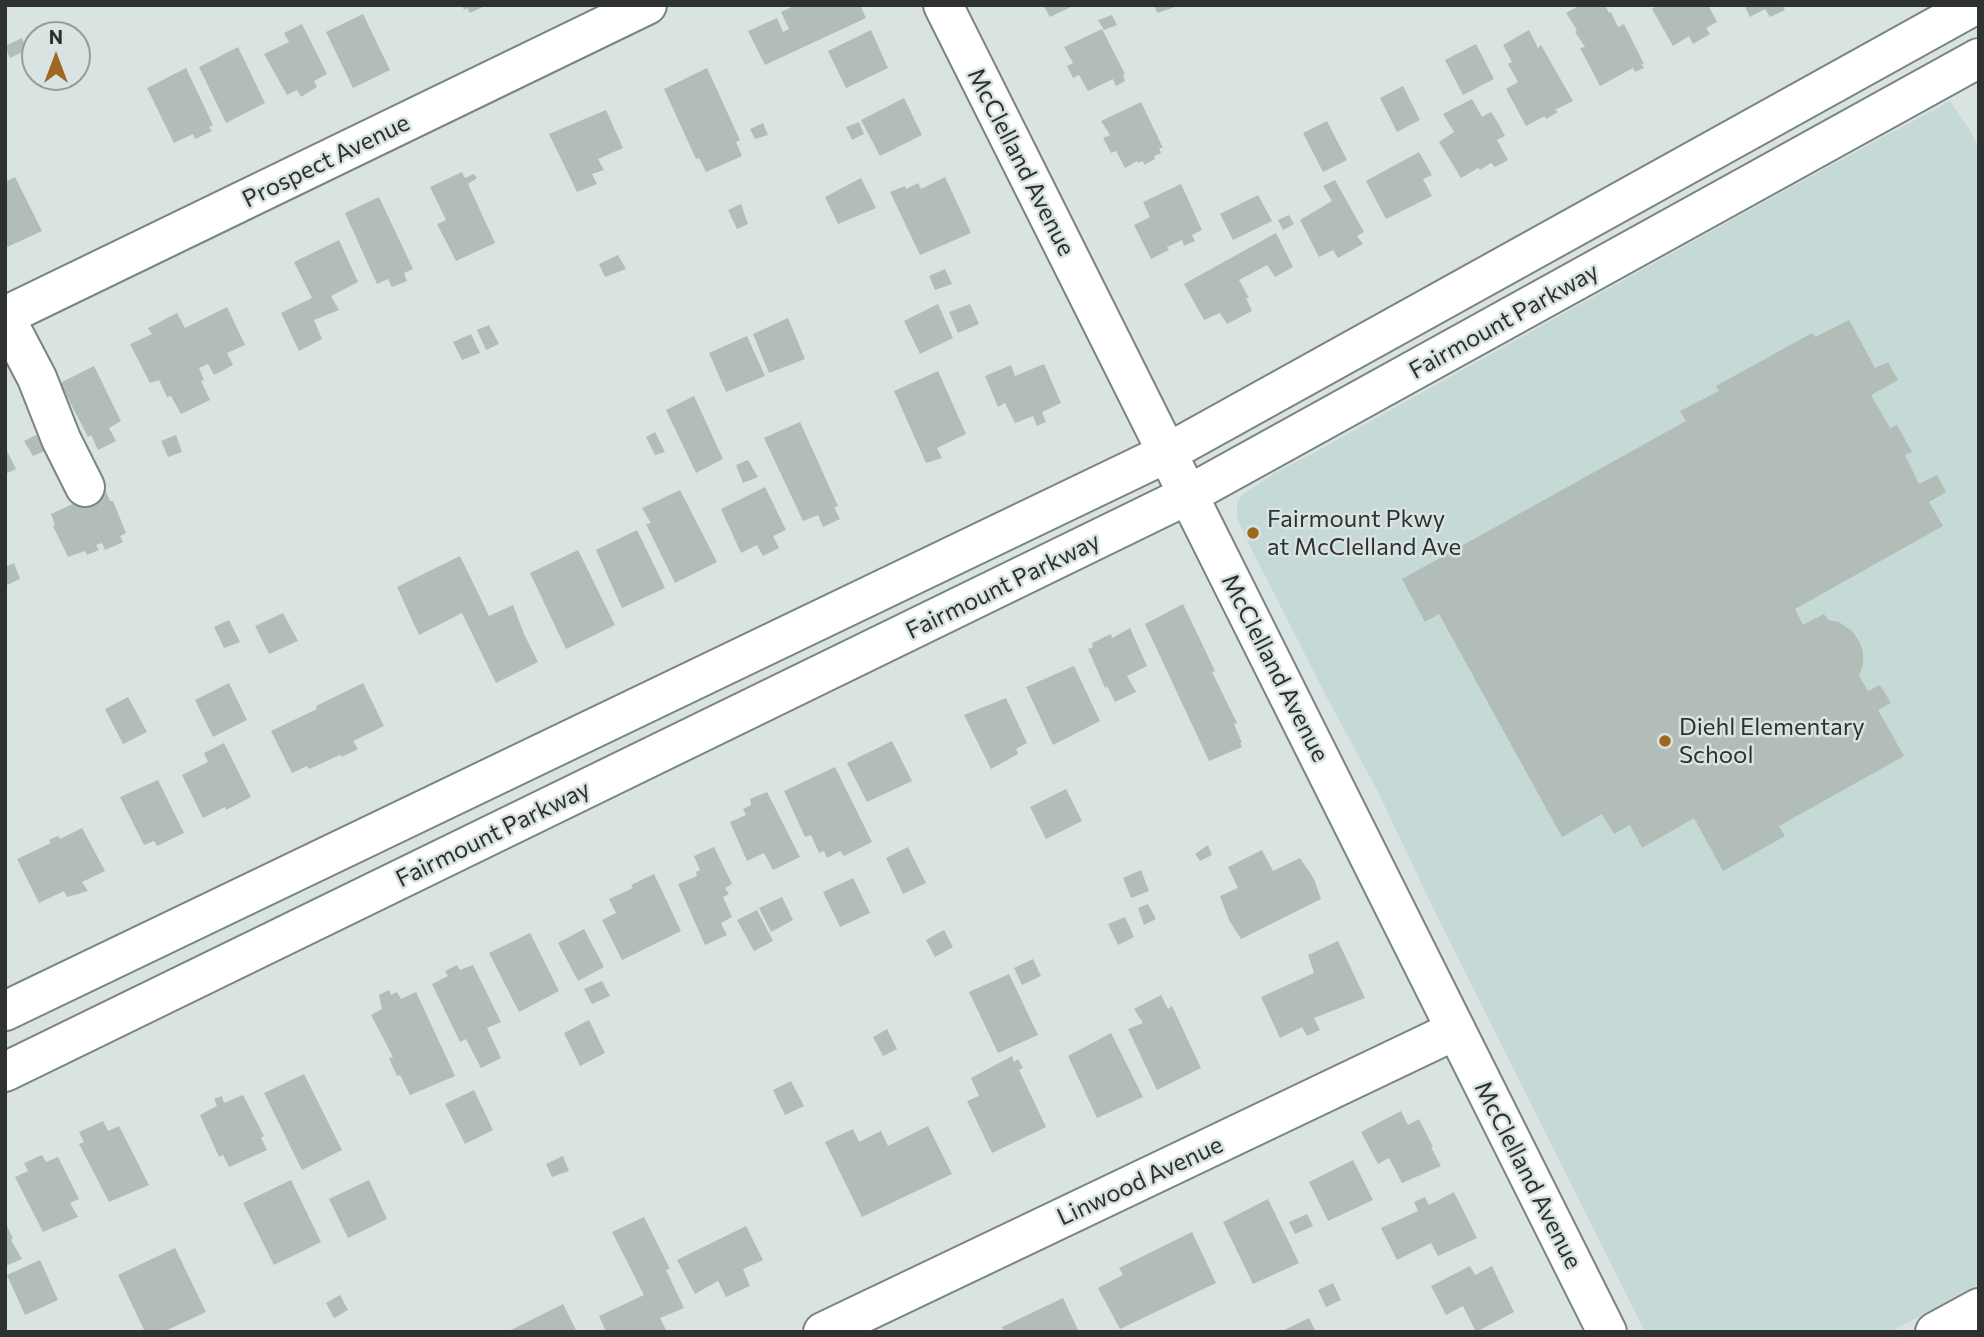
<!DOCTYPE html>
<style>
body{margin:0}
#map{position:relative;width:1984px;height:1337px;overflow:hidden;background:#d8e3e2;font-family:Commissioner,sans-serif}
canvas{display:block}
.frame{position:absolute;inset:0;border:7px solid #2d3130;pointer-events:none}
.north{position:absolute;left:21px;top:21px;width:70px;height:70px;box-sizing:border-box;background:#d8e3e2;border:2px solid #949c9b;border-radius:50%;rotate:0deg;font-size:19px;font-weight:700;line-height:28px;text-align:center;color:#2d3130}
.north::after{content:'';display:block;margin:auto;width:24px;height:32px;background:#9e6722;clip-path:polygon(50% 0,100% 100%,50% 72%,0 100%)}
</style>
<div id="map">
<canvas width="1984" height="1337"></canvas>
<div class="frame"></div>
<div class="north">N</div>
</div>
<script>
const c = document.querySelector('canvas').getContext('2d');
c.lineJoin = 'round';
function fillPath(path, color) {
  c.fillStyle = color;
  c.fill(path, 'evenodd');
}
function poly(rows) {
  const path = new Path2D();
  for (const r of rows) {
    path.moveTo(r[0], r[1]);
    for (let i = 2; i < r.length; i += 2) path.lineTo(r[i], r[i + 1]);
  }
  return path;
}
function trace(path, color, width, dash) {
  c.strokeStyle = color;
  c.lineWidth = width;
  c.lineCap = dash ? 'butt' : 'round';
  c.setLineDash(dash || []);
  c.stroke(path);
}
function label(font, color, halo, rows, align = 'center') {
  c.font = font + ' Commissioner,sans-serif';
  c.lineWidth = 5;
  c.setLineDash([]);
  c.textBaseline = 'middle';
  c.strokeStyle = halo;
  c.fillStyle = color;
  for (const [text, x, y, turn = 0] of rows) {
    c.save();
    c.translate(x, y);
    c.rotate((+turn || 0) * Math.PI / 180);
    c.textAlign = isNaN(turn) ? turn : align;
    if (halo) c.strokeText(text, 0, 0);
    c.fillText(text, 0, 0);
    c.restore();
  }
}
fillPath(poly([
 [1950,101,1969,129,1979,148,1979,1284,1890,1332,1645,1332,1436,914,1377,790,1324,692,1248,542,1237,518,1237,504,1242,495,1278,471,1310,455,1782,192]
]), '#c5d9d7');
fillPath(poly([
 [462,5,487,5,470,13,467,8,464,10],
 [796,5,860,5,866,18,765,65,748,31,777,18,783,32,789,29,781,12],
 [1043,5,1075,5,1050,17],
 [1154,5,1178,5,1178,6,1157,13],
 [1580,5,1605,5,1609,13,1611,12,1618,27,1624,24,1644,64,1641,64,1644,68,1635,72,1633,68,1600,86,1580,48,1585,47,1575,32,1577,30,1566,13],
 [1654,5,1708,5,1717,22,1706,28,1710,34,1693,44,1689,36,1673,46,1652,9,1655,7],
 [1744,5,1782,5,1785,10,1770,17,1765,9,1750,17],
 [363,14,390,70,353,88,326,32],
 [1112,15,1117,25,1104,30,1098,20],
 [302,24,327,74,314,81,317,87,301,97,297,90,287,95,264,54,289,42,284,33],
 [1102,29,1125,74,1123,75,1125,81,1116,86,1113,79,1088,91,1079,75,1073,78,1067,66,1073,63,1064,47],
 [871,30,888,68,846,88,828,51],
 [1529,30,1538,48,1541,45,1573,101,1555,110,1558,112,1546,119,1545,116,1526,126,1506,89,1518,82,1508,64,1512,62,1503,45],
 [22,38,26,50,10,58,5,46],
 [1476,44,1494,79,1463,95,1445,60],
 [238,47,265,103,226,123,199,67],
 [186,68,213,125,209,127,212,131,195,139,193,134,174,143,147,88],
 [707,68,740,140,736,142,742,156,706,172,699,158,696,159,664,89],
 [1403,86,1420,120,1397,132,1380,98],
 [904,98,922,135,880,156,861,120],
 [1472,99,1482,117,1491,112,1498,123,1505,136,1497,140,1508,160,1495,167,1491,163,1480,170,1478,168,1461,178,1439,142,1454,132,1443,114],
 [1141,102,1163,148,1159,148,1161,153,1154,156,1155,159,1144,165,1143,161,1138,163,1137,161,1125,168,1116,151,1111,153,1103,138,1110,135,1101,121],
 [606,110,623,148,598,159,604,170,592,174,597,184,577,192,549,134],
 [1327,121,1347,160,1323,172,1303,133],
 [859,122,864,134,852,140,846,127],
 [763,123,768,135,755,139,750,129],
 [1419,152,1432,175,1423,179,1432,196,1386,219,1366,181],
 [462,172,465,178,474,174,477,178,468,184,495,243,456,261,437,224,446,220,430,187],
 [15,177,42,231,5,248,5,182],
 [945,177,971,233,920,255,890,192,905,186,906,189,918,183,921,189],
 [861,178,876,208,838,224,825,197],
 [1335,180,1364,232,1357,236,1363,244,1338,258,1333,250,1319,257,1300,220,1332,201,1323,186],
 [1181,184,1202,230,1192,235,1195,241,1184,246,1182,240,1167,247,1169,250,1151,259,1134,225,1150,217,1143,202],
 [1258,195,1272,221,1233,240,1220,214],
 [379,197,413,269,404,273,407,281,392,287,388,279,377,284,345,213],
 [741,204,748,224,737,229,728,210],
 [1289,215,1294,224,1283,230,1278,220],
 [1276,233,1293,267,1275,277,1267,265,1239,280,1249,298,1246,298,1252,311,1227,324,1220,313,1204,320,1184,284],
 [339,240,358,282,331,296,339,310,314,320,322,339,299,351,281,313,312,298,294,262],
 [618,255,626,269,605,277,599,264],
 [945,269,952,284,935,290,929,276],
 [938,304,953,338,920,354,904,321],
 [970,304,979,324,958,333,949,312],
 [227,307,245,345,227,353,233,365,214,375,208,364,199,368,204,380,201,381,210,400,181,414,171,396,167,397,159,380,150,383,130,344,152,334,148,328,177,313,185,328],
 [788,318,805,359,769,373,753,334],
 [1849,320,1875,368,1888,362,1898,380,1871,395,1890,428,1897,425,1912,452,1905,455,1919,484,1937,475,1946,492,1929,502,1943,526,1795,609,1803,625,1824,614,1828,620,1839,622,1853,632,1860,643,1863,651,1863,664,1859,676,1868,691,1880,685,1891,703,1878,710,1904,756,1779,826,1785,836,1723,871,1694,818,1642,848,1630,825,1614,834,1602,814,1562,837,1439,614,1425,622,1402,579,1686,421,1680,411,1719,391,1716,386,1812,333,1815,337],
 [489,325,499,344,486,350,477,330],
 [471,334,480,353,462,360,453,342],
 [747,336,765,376,726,392,709,353],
 [1044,364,1061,403,1042,412,1046,422,1037,426,1033,416,1015,423,1005,403,998,407,985,376,1011,365,1015,376],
 [94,366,121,421,109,428,116,441,98,450,91,435,88,437,60,383],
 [938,371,966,434,937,448,942,458,926,463,894,391],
 [694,396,723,459,696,473,666,410],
 [800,422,838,506,834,507,840,519,823,527,818,515,803,521,764,438],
 [655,432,665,452,655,455,646,437],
 [36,435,45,451,33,456,24,441],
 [176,435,182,452,168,457,161,441],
 [5,447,16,469,5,474],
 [748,460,758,477,743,483,736,465],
 [765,487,786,530,773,536,779,548,763,556,757,545,741,553,721,509],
 [105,489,110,501,113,501,126,533,120,536,123,542,105,550,102,543,96,545,99,550,87,555,85,551,68,557,53,526,55,525,51,514],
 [680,490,717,562,675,583,646,524,651,523,642,508],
 [637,530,665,588,622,608,596,550],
 [578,550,615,625,566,649,530,573],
 [460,556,489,616,513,605,524,634,538,662,496,683,462,613,419,635,397,587],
 [14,563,20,579,7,585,5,567],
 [1183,604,1215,671,1212,672,1237,723,1234,724,1242,743,1240,743,1242,747,1209,761,1145,624],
 [283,613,298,641,269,654,255,626],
 [229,620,240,642,224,648,214,627],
 [1130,628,1147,666,1127,676,1136,692,1115,702,1107,686,1105,688,1088,649,1093,647,1092,643,1111,634,1112,638],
 [1074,666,1100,721,1053,745,1026,687],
 [229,683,247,720,213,737,195,700],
 [363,683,384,726,353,741,358,749,342,757,340,755,309,769,307,766,292,773,271,731,317,709,316,706],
 [128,697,147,732,123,744,105,709],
 [1006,698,1027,743,1016,749,1018,754,991,769,964,715],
 [892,741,912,781,867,802,847,763],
 [224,743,251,797,226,810,225,807,203,818,182,775,208,762,204,753],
 [835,767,872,842,844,856,840,851,827,858,824,851,819,853,811,835,805,837,784,791],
 [158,780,184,833,157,846,154,841,144,845,120,797],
 [1066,789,1082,821,1046,839,1030,807],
 [767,792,800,857,773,870,764,853,747,861,730,822,746,815,743,809,751,805,750,799],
 [82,828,105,871,82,882,88,891,67,897,64,891,39,903,17,859,51,843,49,840,58,836,60,839],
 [1208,845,1212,855,1200,861,1195,854],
 [714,847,732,884,725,888,729,894,723,897,732,917,721,923,727,935,705,945,678,884,697,876,696,872,700,870,694,856],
 [908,847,926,883,903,894,886,858],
 [1262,850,1273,871,1300,858,1314,879,1321,899,1241,939,1229,920,1220,896,1238,888,1228,867],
 [1141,870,1149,891,1131,898,1123,878],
 [654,874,681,931,622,960,602,920,616,913,609,899,633,888,631,885],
 [853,878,870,913,840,927,823,892],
 [782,897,793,920,771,932,759,908],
 [1148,904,1156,919,1144,925,1138,908],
 [757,910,773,941,754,951,737,920],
 [1125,917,1134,937,1118,945,1108,924],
 [584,929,604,967,578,981,558,943],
 [944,930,953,947,935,957,926,940],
 [530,933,559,991,519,1012,489,953],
 [1338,941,1365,998,1314,1018,1320,1030,1307,1036,1302,1027,1280,1038,1261,997,1314,973,1308,955],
 [1033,959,1041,976,1022,985,1014,968],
 [457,965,460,970,473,965,501,1022,487,1028,501,1058,481,1068,466,1039,460,1042,432,984,448,976,445,971],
 [1009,974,1038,1035,998,1053,969,992],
 [602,981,610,996,592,1004,584,989],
 [389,990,391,995,397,992,401,999,416,992,455,1076,410,1095,400,1075,397,1076,389,1058,393,1057,371,1015,382,1009,379,995],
 [1161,995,1168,1009,1172,1006,1201,1068,1157,1090,1128,1029,1143,1023,1134,1009],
 [589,1020,605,1053,580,1066,564,1033],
 [887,1029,897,1049,883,1056,873,1037],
 [1111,1033,1143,1097,1097,1118,1068,1056],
 [1012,1056,1014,1062,1018,1059,1023,1068,1019,1070,1046,1127,992,1153,967,1101,979,1096,971,1078],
 [304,1074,342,1150,302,1170,264,1093],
 [791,1081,804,1106,785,1115,773,1090],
 [474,1090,493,1130,465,1144,445,1104],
 [243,1095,264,1136,261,1138,267,1150,229,1167,223,1155,219,1157,200,1115,217,1106,214,1099,222,1096,224,1103],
 [1401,1111,1408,1125,1419,1119,1433,1147,1431,1147,1441,1166,1402,1183,1389,1158,1378,1164,1361,1132],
 [103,1121,108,1131,119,1126,149,1185,109,1202,79,1144,84,1142,79,1132],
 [928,1126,952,1174,862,1217,825,1142,853,1129,859,1142,881,1131,888,1146],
 [42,1155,46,1162,58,1157,79,1199,70,1203,78,1217,43,1232,15,1177,28,1171,24,1163],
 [563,1156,569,1171,552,1177,546,1164],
 [1353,1160,1373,1200,1328,1221,1309,1182],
 [291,1180,321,1242,274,1265,243,1203],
 [369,1180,387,1219,348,1238,329,1199],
 [1454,1192,1477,1238,1438,1256,1431,1243,1397,1260,1381,1228,1418,1211,1414,1202,1425,1197,1429,1205],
 [1268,1199,1299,1263,1253,1284,1223,1222],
 [1307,1214,1313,1226,1295,1234,1289,1222],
 [644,1217,670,1269,666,1270,684,1308,660,1318,666,1330,663,1332,606,1332,599,1316,644,1295,612,1232],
 [5,1222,13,1238,11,1240,22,1259,5,1266],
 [746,1226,763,1260,743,1269,750,1286,726,1297,718,1281,695,1294,677,1260],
 [1192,1232,1216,1283,1120,1329,1098,1288,1123,1275,1119,1268],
 [175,1248,206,1312,163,1332,145,1332,118,1275],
 [40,1260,58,1300,25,1315,7,1275],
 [1470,1266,1475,1275,1492,1266,1514,1312,1476,1332,1463,1306,1446,1315,1431,1286],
 [1333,1283,1341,1300,1326,1307,1318,1290],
 [340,1295,348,1310,334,1318,326,1303],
 [1063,1298,1079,1332,1004,1332,1002,1327],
 [563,1304,577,1332,507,1332],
 [1309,1318,1316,1332,1280,1332]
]), '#b3bdb8');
const minor = poly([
 [943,5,1607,1332],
 [5,316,647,5],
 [5,317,37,378,61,439,85,487],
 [5,1011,1167,453,1975,5],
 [5,1072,1188,495,1979,58],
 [823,1332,1456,1030],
 [1935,1332,1979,1308]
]);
trace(minor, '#7a8483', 42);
trace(minor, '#fff', 38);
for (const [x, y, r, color] of [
 [1253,533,7,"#9e6722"],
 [1665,741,7,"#9e6722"]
]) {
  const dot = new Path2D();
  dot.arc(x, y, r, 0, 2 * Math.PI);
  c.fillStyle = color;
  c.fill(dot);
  trace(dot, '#d8e3e2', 2.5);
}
label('24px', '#2d3130', '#d8e3e2', [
 ["Prospect Avenue",326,161,-26],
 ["McClelland Avenue",1021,162,63],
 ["Fairmount Parkway",1504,321,-29],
 ["Fairmount Parkway",1003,586,-26],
 ["McClelland Avenue",1275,668,63],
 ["Fairmount Parkway",493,834,-26],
 ["McClelland Avenue",1528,1175,63],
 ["Linwood Avenue",1140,1181,-25]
]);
label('24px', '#2d3130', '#d8e3e2', [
 ["Fairmount Pkwy",1267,519],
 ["at McClelland Ave",1267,547],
 ["Diehl Elementary",1679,727],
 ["School",1679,755]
], 'left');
</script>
